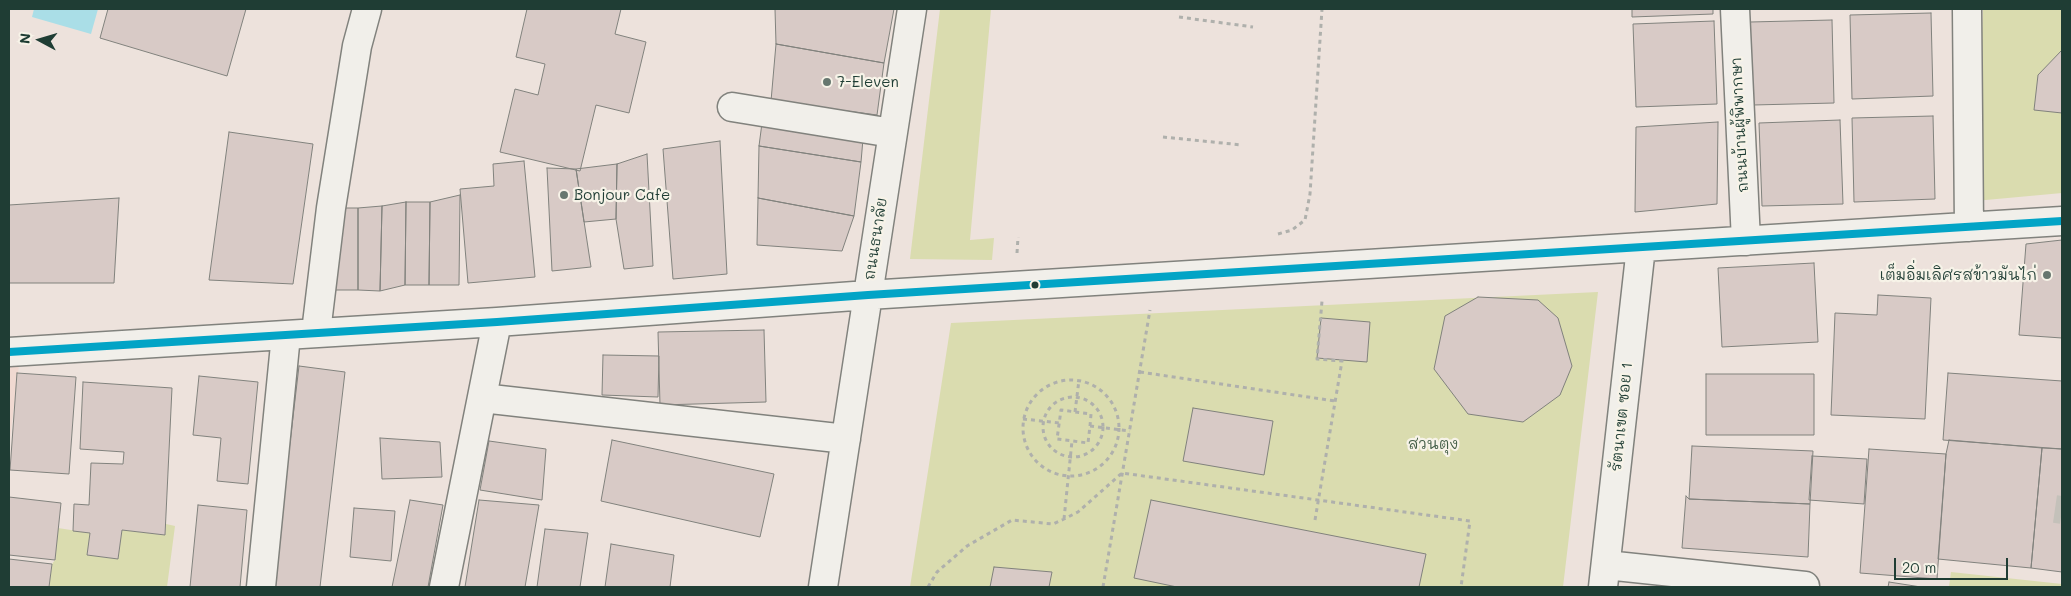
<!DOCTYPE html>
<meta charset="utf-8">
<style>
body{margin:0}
#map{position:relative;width:2071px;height:596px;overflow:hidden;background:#ede2dc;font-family:Mali,sans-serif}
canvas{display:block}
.frame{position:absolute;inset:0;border:10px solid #1f3d34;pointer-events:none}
.north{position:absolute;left:15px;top:15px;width:50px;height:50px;-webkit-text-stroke:4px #f7f3e8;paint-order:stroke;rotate:276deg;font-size:14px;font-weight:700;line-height:20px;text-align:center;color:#1f3d34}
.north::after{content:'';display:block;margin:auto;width:18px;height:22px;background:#1f3d34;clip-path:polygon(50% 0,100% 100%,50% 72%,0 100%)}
.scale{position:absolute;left:1894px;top:558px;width:114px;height:22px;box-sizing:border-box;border:2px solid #1f3d34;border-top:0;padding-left:6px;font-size:15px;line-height:18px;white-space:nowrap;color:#1f3d34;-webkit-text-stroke:4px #f7f3e8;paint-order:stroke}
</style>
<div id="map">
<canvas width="2071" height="596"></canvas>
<div class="frame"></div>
<div class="north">N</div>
<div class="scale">20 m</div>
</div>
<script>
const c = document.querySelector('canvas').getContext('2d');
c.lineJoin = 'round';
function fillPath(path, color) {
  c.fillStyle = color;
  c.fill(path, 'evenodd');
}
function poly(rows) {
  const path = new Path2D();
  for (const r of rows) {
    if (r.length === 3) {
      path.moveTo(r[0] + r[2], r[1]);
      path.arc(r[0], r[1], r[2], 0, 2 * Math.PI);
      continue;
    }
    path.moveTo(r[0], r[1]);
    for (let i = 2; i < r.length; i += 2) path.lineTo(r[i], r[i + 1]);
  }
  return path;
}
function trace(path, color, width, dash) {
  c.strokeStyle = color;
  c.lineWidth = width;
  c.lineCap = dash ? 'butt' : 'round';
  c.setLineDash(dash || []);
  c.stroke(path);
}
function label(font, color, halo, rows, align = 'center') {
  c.font = font + ' Mali,"Playpen Sans Thai",sans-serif';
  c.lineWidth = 4.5;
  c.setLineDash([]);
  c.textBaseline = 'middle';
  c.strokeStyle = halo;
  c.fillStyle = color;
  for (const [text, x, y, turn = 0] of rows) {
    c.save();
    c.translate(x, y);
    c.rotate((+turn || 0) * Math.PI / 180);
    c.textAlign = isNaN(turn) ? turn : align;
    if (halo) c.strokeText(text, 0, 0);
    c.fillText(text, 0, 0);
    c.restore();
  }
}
fillPath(poly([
 [19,365,9,447,9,366]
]), '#f0d9d1');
fillPath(poly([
 [940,9,991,9,970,240,994,238,992,260,910,259],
 [1983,9,2062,9,2062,193,1975,201],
 [1598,292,1563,587,910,587,951,323],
 [166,524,175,526,167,587,49,587,52,564,55,560,58,528,90,533,87,555,118,559,122,530,165,535],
 [1951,572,2062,584,2062,587,1949,587]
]), '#dadcaf');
fillPath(poly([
 [34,9,98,9,91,34,32,17]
]), '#aadee7');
const building = poly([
 [108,9,246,9,227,76,100,38,108,9],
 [527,9,621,9,615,34,646,42,629,113,596,105,580,171,500,152,515,89,538,95,545,64,516,57,527,9],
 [775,9,894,9,884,63,776,44,775,9],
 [1632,9,1713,9,1713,14,1632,17,1632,9],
 [1931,13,1933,96,1852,99,1850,15,1931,13],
 [1832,20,1834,103,1753,105,1750,22,1832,20],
 [1714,21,1717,104,1636,107,1633,24,1714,21],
 [776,44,884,63,877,115,771,101,776,44],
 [2062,50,2062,113,2034,110,2038,75,2062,50],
 [1933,116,1935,199,1854,202,1852,118,1933,116],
 [1840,120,1843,204,1762,206,1759,123,1840,120],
 [1718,122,1717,204,1635,212,1636,127,1718,122],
 [762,123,863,139,861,162,759,146,762,123],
 [229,132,313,144,293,284,209,280,229,132],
 [720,141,727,274,673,279,663,149,720,141],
 [759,146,861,162,854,216,758,198,759,146],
 [647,154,653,266,624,269,616,219,617,164,647,154],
 [524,161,535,277,468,283,460,189,494,186,493,164,524,161],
 [617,164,616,219,584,222,576,169,617,164],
 [547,168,576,169,591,267,552,271,547,168],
 [460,195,459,285,429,285,430,202,460,195],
 [119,198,114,283,9,283,9,205,119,198],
 [758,198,854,216,842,251,757,245,758,198],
 [406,202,405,285,380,291,382,206,406,202],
 [406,202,430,202,429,285,405,285,406,202],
 [382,206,380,291,358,290,358,208,382,206],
 [331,208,358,208,358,290,331,290,331,208],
 [2062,240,2062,338,2019,335,2026,244,2062,240],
 [1814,263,1818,342,1722,347,1718,268,1814,263],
 [1878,295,1931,298,1925,419,1831,415,1835,313,1877,315,1878,295],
 [1478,297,1538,300,1558,318,1572,366,1560,395,1523,422,1468,414,1434,369,1445,316,1478,297],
 [1321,318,1370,322,1367,362,1317,358,1321,318],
 [764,330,766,402,660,405,658,332,764,330],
 [603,355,659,356,658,397,602,395,603,355],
 [299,366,345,372,320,587,273,587,299,366],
 [17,373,76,377,69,474,10,470,17,373],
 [1948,373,2062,381,2062,449,1943,440,1948,373],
 [1706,374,1814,374,1814,435,1706,435,1706,374],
 [199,376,258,382,248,484,217,481,221,438,193,435,199,376],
 [83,382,172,388,165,535,122,530,118,559,87,555,90,533,73,531,74,504,89,505,91,463,123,464,124,452,80,449,83,382],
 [1193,408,1273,421,1264,475,1183,461,1193,408],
 [380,438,440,442,442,477,382,479,380,438],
 [612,440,774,474,760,537,601,501,612,440],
 [1949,440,2042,448,2031,568,1938,559,1946,454,1949,440],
 [489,441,546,449,542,500,480,490,489,441],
 [1692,446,1813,451,1810,504,1689,499,1692,446],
 [2042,448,2062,449,2062,572,2031,568,2042,448],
 [1869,449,1946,454,1937,579,1860,573,1869,449],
 [1812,456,1867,459,1864,504,1809,500,1812,456],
 [1686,496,1689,499,1810,504,1808,557,1682,548,1686,496],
 [9,497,61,503,55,560,9,555,9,497],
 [410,500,443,505,428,587,392,587,410,500],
 [479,500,539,505,525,587,465,587,479,500],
 [1151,500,1426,554,1419,587,1177,587,1134,578,1151,500],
 [198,505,247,510,240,587,190,587,198,505],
 [354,508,395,511,391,561,350,557,354,508],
 [545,529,588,533,580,587,537,587,545,529],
 [611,544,674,555,670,587,605,587,611,544],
 [9,559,52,564,49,587,9,587,9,559],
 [994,567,1052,572,1049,587,990,587,994,567],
 [1889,582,1921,587,1888,587,1889,582]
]);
fillPath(building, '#d8cac6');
trace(building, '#81827d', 1);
trace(poly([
 [2055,509,2062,510]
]), '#c4c1ba', 28, [28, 14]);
const minor = poly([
 [1735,9,1746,241],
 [1967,9,1969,227],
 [732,107,892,133],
 [316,332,331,208,357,46,367,9],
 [9,352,497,322,868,295,2062,221],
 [482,398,846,439],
 [1606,565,1805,586],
 [261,587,286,335],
 [444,587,497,322],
 [823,587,912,9],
 [1603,587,1641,247]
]);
trace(minor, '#81827d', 31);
trace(poly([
 [1179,17,1253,27],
 [1163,137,1242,145],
 [1278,234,1292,230,1305,220,1310,194,1322,9],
 [1017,253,1018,237],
 [1140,372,1335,401],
 [1071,428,48],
 [1073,427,30],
 [1075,412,1079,380],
 [1023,419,1060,423],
 [1090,426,1091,414,1061,410,1057,439,1088,443,1090,426,1130,431],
 [1064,519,1072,441],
 [1315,520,1342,361,1317,359,1322,301],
 [928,587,937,572,967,546,1012,520,1053,524,1064,519,1078,512,1122,473,1470,521,1461,587],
 [1103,587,1150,310]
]), '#afb0ac', 3, [4, 4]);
trace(minor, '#f1efea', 28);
trace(poly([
 [9,352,497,322,868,295,2062,221]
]), '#02a4c6', 8);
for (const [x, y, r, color] of [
 [827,82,5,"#67776f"],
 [564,195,5,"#67776f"],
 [2047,275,5,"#67776f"],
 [1035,285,4.5,"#1f3d34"]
]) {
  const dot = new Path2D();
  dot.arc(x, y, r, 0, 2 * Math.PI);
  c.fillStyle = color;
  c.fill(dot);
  trace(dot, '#f7f3e8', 2);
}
label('15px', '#1f3d34', '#f7f3e8', [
 ["7-Eleven",837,82],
 ["Bonjour Cafe",574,195],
 ["เต็มอิ่มเลิศรสข้าวมันไก่",2037,275,"right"]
], 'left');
label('15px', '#1f3d34', '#f7f3e8', [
 ["ถนนบ้านผู้พิพากษา",1740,125,-93],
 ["ถนนธนาลัย",876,239,-81],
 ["รัตนาเขต ซอย 1",1622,417,-84]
]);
label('15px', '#415c45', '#f7f3e8', [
 ["สวนตุง",1433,444]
]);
</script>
